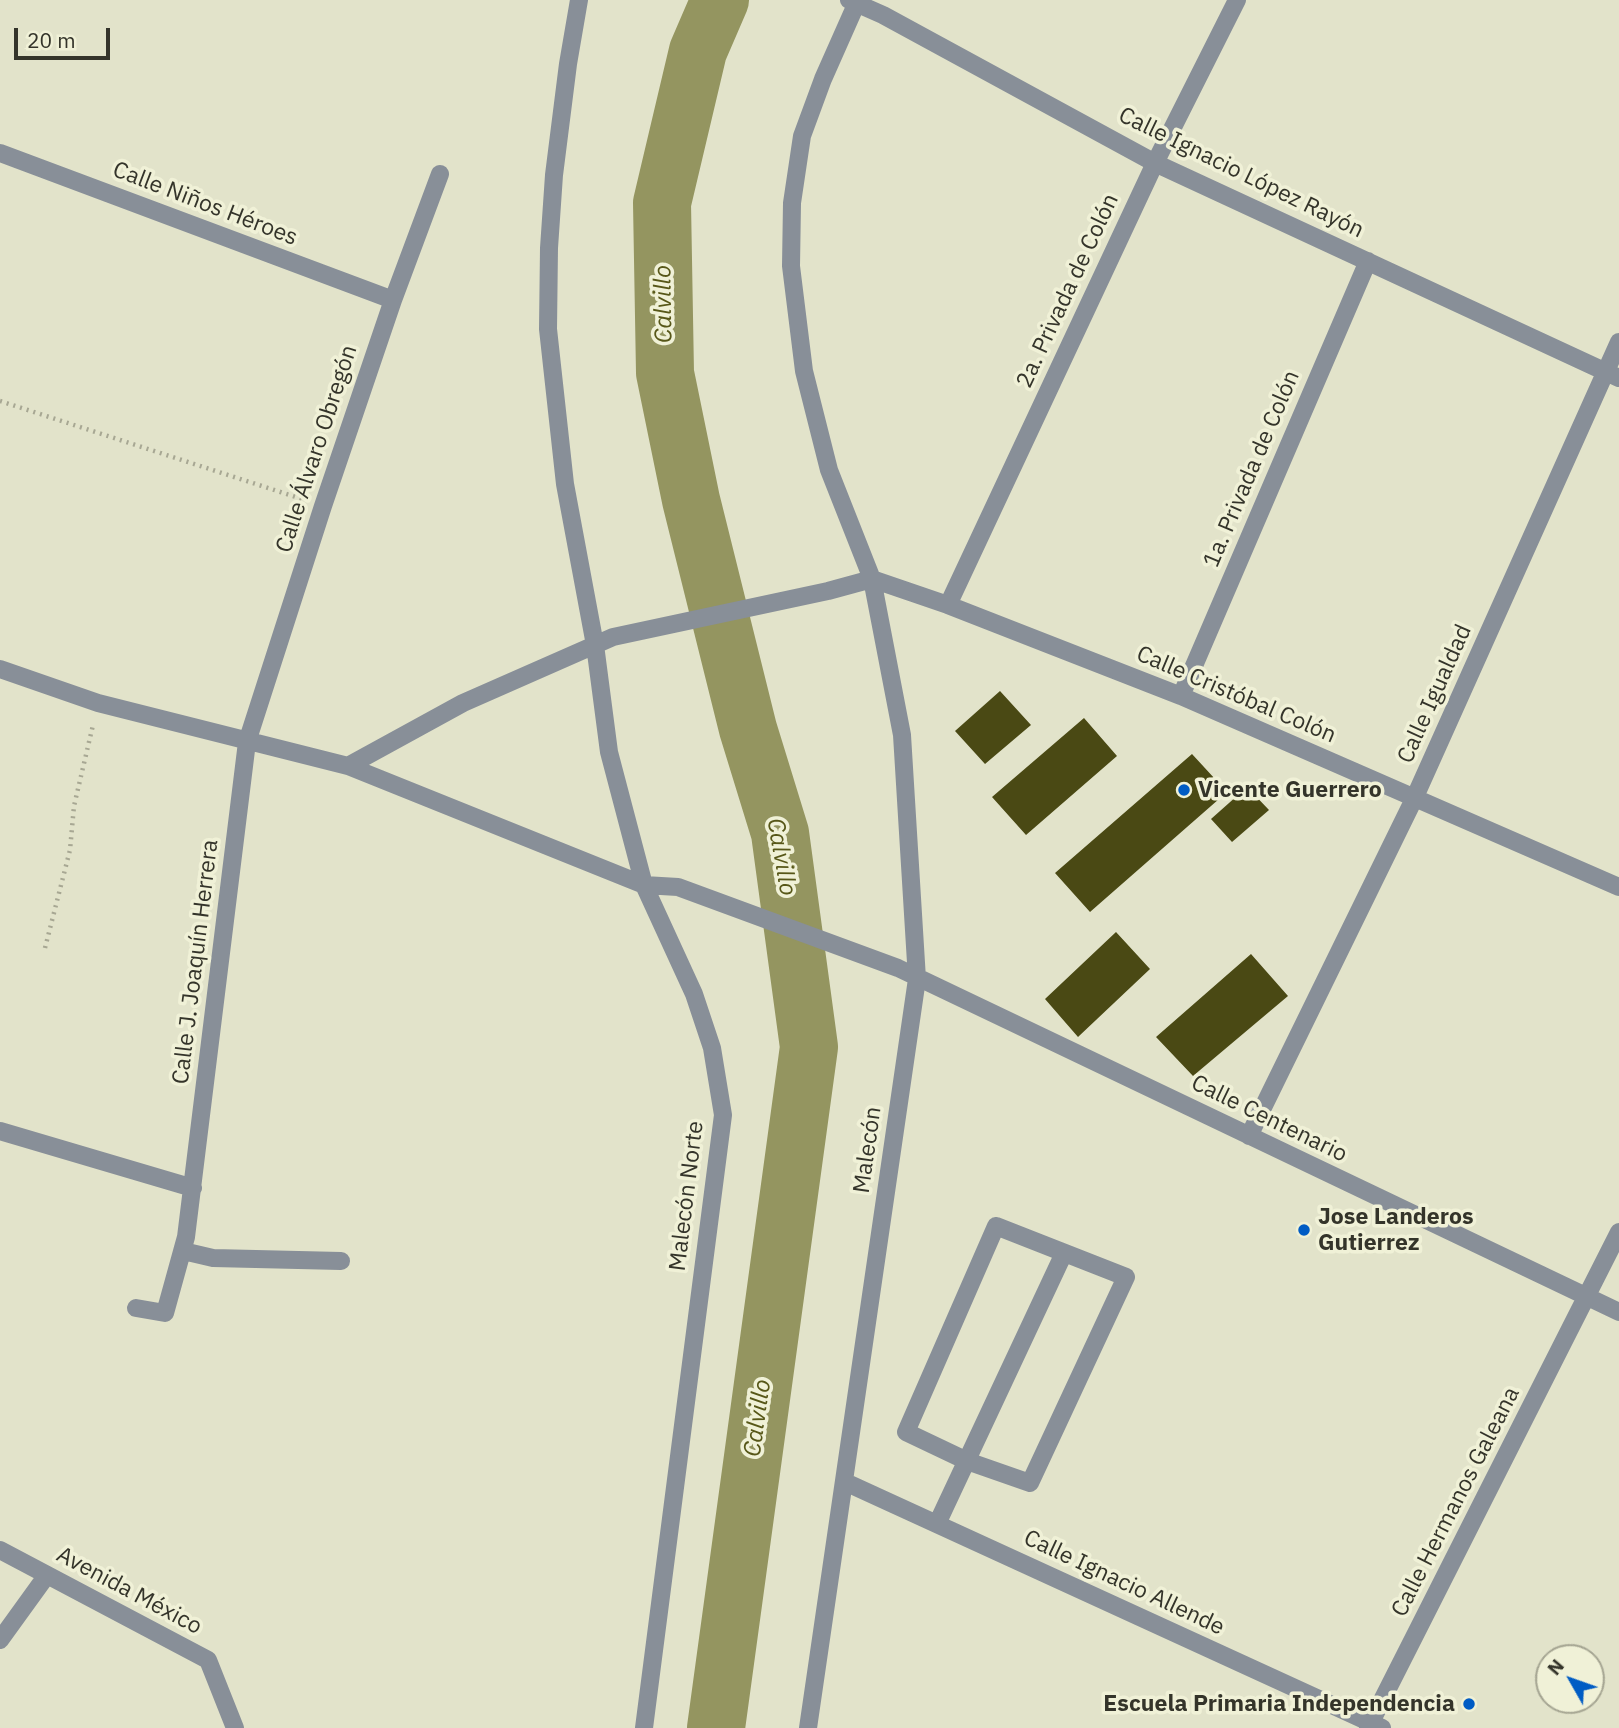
<!DOCTYPE html>
<meta charset="utf-8">
<style>
body{margin:0}
#map{position:relative;width:1619px;height:1728px;overflow:hidden;background:#e2e3ca;font-family:"IBM Plex Sans",sans-serif}
canvas{display:block}
.north{position:absolute;left:1535px;top:1644px;width:70px;height:70px;box-sizing:border-box;background:#f0f1d7;border:2px solid #a5a592;border-radius:50%;rotate:310deg;font-size:19px;font-weight:700;line-height:28px;text-align:center;color:#34342a}
.north::after{content:'';display:block;margin:auto;width:24px;height:32px;background:#005cc4;clip-path:polygon(50% 0,100% 100%,50% 72%,0 100%)}
.scale{position:absolute;left:14px;top:28px;width:96px;height:32px;box-sizing:border-box;border:4px solid #34342a;border-top:0;padding-left:9px;font-size:21px;line-height:24px;white-space:nowrap;color:#34342a;-webkit-text-stroke:5px #f0f1d7;paint-order:stroke}
</style>
<div id="map">
<canvas width="1619" height="1728"></canvas>
<div class="north">N</div>
<div class="scale">20 m</div>
</div>
<script>
const c = document.querySelector('canvas').getContext('2d');
c.lineJoin = 'round';
function poly(rows) {
  const path = new Path2D();
  for (const r of rows) {
    path.moveTo(r[0], r[1]);
    for (let i = 2; i < r.length; i += 2) path.lineTo(r[i], r[i + 1]);
  }
  return path;
}
function trace(path, color, width, dash) {
  c.strokeStyle = color;
  c.lineWidth = width;
  c.lineCap = dash ? 'butt' : 'round';
  c.setLineDash(dash || []);
  c.stroke(path);
}
function fillPath(path, color) {
  c.fillStyle = color;
  c.fill(path, 'evenodd');
}
function label(font, color, halo, rows, align = 'center') {
  c.font = font + ' "IBM Plex Sans",sans-serif';
  c.lineWidth = 7;
  c.setLineDash([]);
  c.textBaseline = 'middle';
  c.strokeStyle = halo;
  c.fillStyle = color;
  for (const [text, x, y, turn = 0] of rows) {
    c.save();
    c.translate(x, y);
    c.rotate((+turn || 0) * Math.PI / 180);
    c.textAlign = isNaN(turn) ? turn : align;
    if (halo) c.strokeText(text, 0, 0);
    c.fillText(text, 0, 0);
    c.restore();
  }
}
trace(poly([
 [716,1728,809,1047,780,833,748,729,691,500,665,373,662,203,698,51,720,0]
]), '#949560', 58);
fillPath(poly([
 [1000,691,1031,725,985,764,955,731],
 [1084,718,1117,756,1026,835,992,797],
 [1192,754,1227,792,1090,912,1055,873],
 [1247,787,1269,810,1232,842,1211,819],
 [1116,932,1150,969,1078,1037,1045,999],
 [1251,954,1288,996,1193,1076,1156,1037]
]), '#4a4914');
trace(poly([
 [0,401,302,499],
 [45,948,70,850,74,806,93,725]
]), '#a7a793', 4.5, [2, 5]);
trace(poly([
 [579,0,568,64,554,175,549,248,548,329,565,484,595,645,609,752,644,885,694,994,712,1048,723,1115,644,1728],
 [849,0,883,15,1155,163,1619,378],
 [0,153,393,300],
 [948,605,1155,163,1237,0],
 [0,669,98,703,348,766,644,885,678,887,898,968,1619,1312],
 [1181,696,1368,261],
 [348,766,463,703,613,637,828,591,872,579,948,605,1181,696,1619,887],
 [0,1131,193,1188],
 [1249,1136,1414,799,1619,342],
 [996,1226,1126,1277,1030,1483,967,1461,906,1432,996,1226],
 [183,1251,213,1258,341,1261],
 [136,1308,165,1313,186,1237,247,742,323,506,393,300,440,174],
 [845,1482,1382,1728],
 [937,1524,1064,1253],
 [0,1550,208,1660,235,1728],
 [0,1640,47,1575],
 [808,1728,917,979,902,735,872,579,829,470,804,371,791,266,792,203,802,136,823,79,858,0],
 [1368,1728,1619,1232]
]), '#888f98', 18);
for (const [x, y, r, color] of [
 [1184,790,7,"#005cc4"],
 [1304,1230,7,"#005cc4"],
 [1469,1704,7,"#005cc4"]
]) {
  const dot = new Path2D();
  dot.arc(x, y, r, 0, 2 * Math.PI);
  c.fillStyle = color;
  c.fill(dot);
  trace(dot, '#f0f1d7', 2.5);
}
label('23px', '#34342a', '#f0f1d7', [
 ["Calle Ignacio López Rayón",1241,173,26],
 ["Calle Niños Héroes",205,204,21],
 ["2a. Privada de Colón",1068,291,-65],
 ["Calle Álvaro Obregón",317,449,-72],
 ["1a. Privada de Colón",1252,469,-67],
 ["Calle Igualdad",1435,694,-66],
 ["Calle Cristóbal Colón",1236,695,23],
 ["Calle J. Joaquín Herrera",196,962,-83],
 ["Calle Centenario",1269,1119,26],
 ["Malecón",868,1150,-82],
 ["Malecón Norte",687,1196,-83],
 ["Calle Hermanos Galeana",1456,1502,-63],
 ["Calle Ignacio Allende",1124,1583,25],
 ["Avenida México",129,1591,28]
]);
label('bold 23px', '#34342a', '#f0f1d7', [
 ["Vicente Guerrero",1198,790],
 ["Jose Landeros",1318,1217],
 ["Gutierrez",1318,1243],
 ["Escuela Primaria Independencia",1455,1704,"right"]
], 'left');
label('italic 24px', '#575718', '#f0f1d7', [
 ["Calvillo",664,304,-91],
 ["Calvillo",781,857,80],
 ["Calvillo",758,1418,-82]
]);
</script>
